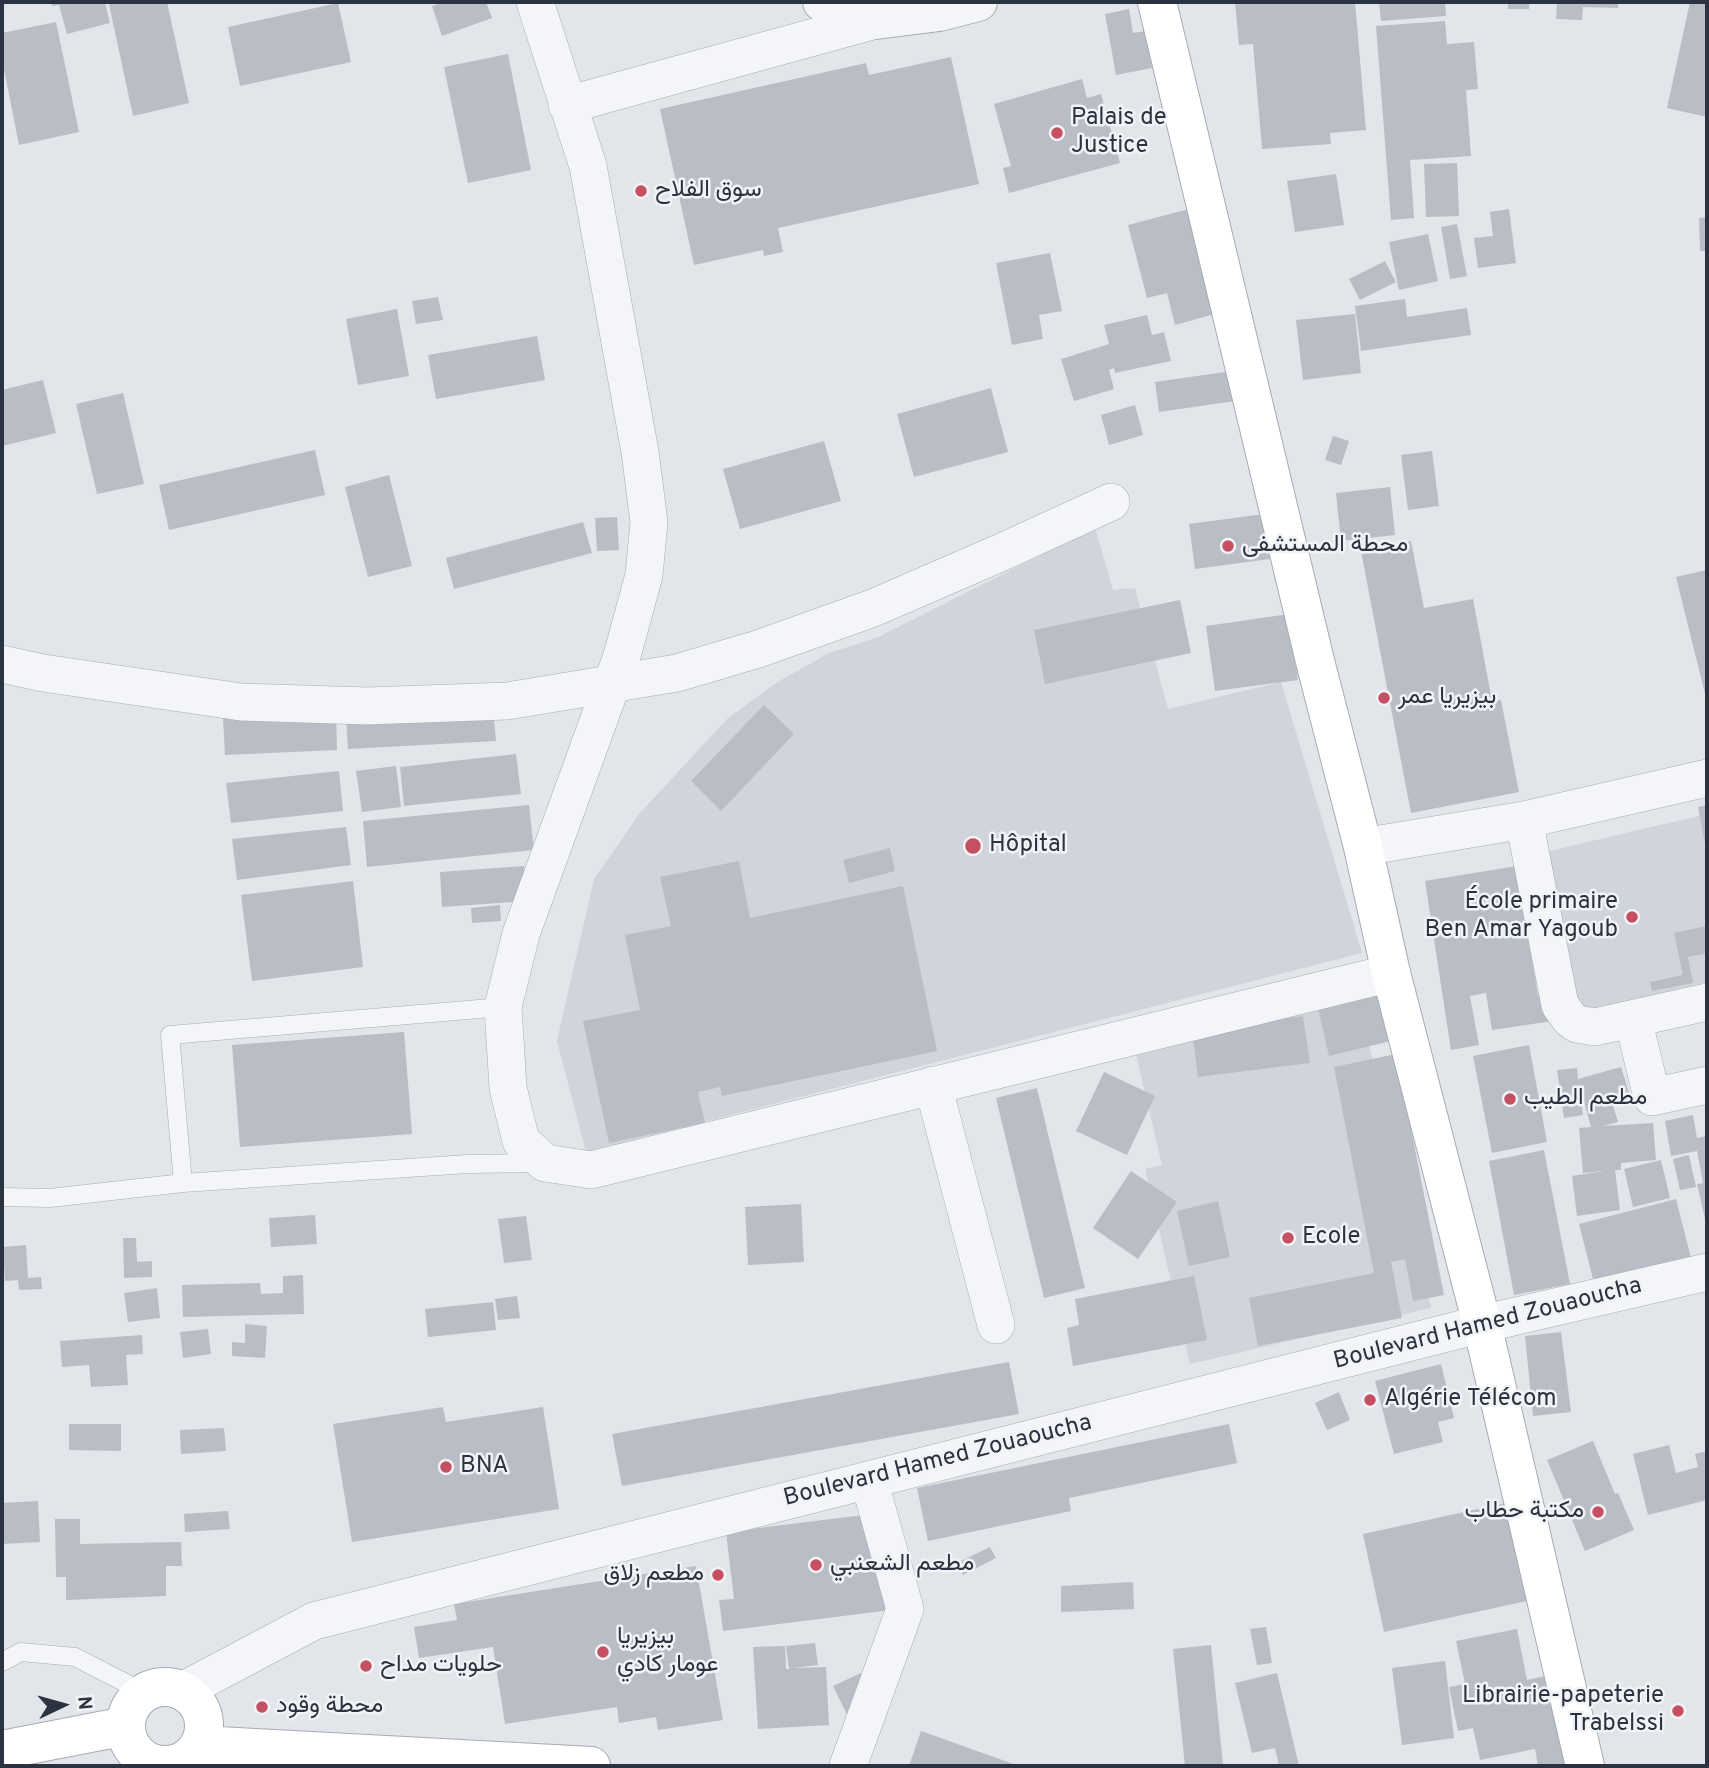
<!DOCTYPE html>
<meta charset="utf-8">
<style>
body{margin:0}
#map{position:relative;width:1709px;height:1768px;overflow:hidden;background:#e2e5e9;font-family:Overpass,sans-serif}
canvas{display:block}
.frame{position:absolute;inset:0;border:4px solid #2b3340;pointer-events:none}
.north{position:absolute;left:28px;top:1670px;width:70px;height:70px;-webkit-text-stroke:5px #f1f3f7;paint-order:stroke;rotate:85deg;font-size:19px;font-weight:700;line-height:28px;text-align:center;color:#2b3340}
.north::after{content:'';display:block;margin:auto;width:24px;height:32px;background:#2b3340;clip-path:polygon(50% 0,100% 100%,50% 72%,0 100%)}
</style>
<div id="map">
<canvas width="1709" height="1768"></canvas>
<div class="frame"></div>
<div class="north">N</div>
</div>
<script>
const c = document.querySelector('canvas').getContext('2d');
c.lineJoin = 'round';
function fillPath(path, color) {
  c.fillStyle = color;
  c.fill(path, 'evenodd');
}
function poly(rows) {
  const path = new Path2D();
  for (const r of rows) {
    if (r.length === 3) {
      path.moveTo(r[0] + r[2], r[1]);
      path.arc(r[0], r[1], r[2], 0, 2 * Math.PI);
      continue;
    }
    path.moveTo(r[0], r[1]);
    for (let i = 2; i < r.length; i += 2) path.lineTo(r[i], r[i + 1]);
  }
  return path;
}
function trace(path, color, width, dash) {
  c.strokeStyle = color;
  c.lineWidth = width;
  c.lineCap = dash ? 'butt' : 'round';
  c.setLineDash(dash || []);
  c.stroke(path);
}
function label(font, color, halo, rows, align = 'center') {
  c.font = font + ' Overpass,Vazirmatn,sans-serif';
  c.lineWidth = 5;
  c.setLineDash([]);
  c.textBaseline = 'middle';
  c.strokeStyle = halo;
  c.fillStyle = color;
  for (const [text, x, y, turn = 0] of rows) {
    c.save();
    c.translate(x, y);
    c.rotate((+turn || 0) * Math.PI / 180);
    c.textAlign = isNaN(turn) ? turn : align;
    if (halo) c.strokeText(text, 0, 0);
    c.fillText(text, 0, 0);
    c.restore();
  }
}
fillPath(poly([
 [1095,528,1113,590,1135,588,1168,709,1281,682,1362,953,586,1152,557,1041,594,879,640,813,727,719,776,683,829,653,876,638],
 [1707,814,1707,982,1579,1013,1541,853],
 [1358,998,1431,1308,1190,1364,1145,1169,1162,1165,1135,1050]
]), '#d0d4db');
fillPath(poly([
 [51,2,105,2,110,23,67,34,59,5,52,6],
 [119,2,167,2,189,103,133,116,109,4],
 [445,2,486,2,492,18,442,36,432,6],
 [1235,2,1355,2,1366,130,1330,133,1331,144,1262,149,1253,44,1239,45],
 [1379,2,1445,2,1446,16,1381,21],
 [1508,2,1529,2,1529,9,1508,9],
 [1557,2,1618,2,1618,8,1583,7,1582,20,1556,19],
 [1690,2,1707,2,1707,117,1667,108],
 [338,3,351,62,240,86,228,27],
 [1129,9,1133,33,1145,31,1152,68,1116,75,1105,14],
 [1445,21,1447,44,1474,42,1478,89,1466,90,1471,156,1410,160,1414,218,1391,220,1376,26],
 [56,22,79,132,19,145,2,59,2,33],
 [508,54,531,170,468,183,444,67],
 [951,57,979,184,778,228,783,252,764,256,763,250,694,265,660,109,866,63,869,75],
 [1082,79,1087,98,1101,94,1120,163,1009,193,1003,168,1011,166,994,104],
 [1457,163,1459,216,1426,217,1424,164],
 [1336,174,1344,225,1295,232,1287,181],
 [1193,208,1222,312,1175,325,1167,293,1147,298,1128,225],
 [1509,209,1516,263,1478,268,1474,238,1493,236,1490,212],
 [1707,217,1707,251,1700,251,1699,218],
 [1457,224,1467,276,1450,279,1441,227],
 [1428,234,1438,281,1399,290,1389,242],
 [1050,253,1062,311,1039,315,1043,339,1012,345,996,263],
 [1385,261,1396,282,1360,300,1349,279],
 [438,297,443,320,416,324,412,301],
 [1405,299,1407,317,1467,308,1471,335,1361,351,1355,306],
 [397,309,409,376,358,385,346,319],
 [1355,314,1361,373,1303,380,1296,320],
 [1147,315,1152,335,1164,332,1171,361,1115,373,1114,368,1109,370,1114,389,1074,401,1061,359,1109,344,1104,325],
 [537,336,545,380,436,399,428,355],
 [1246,369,1249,399,1159,412,1155,382],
 [43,380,56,433,2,446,2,390],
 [991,388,1008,452,914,477,897,414],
 [123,393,144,484,97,494,76,404],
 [1135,405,1143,435,1109,445,1101,415],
 [1333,436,1349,441,1341,465,1325,460],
 [824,441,841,501,740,529,723,469],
 [315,450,325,495,169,530,159,485],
 [1432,451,1439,506,1408,510,1401,455],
 [389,475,412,566,368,577,345,487],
 [1390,487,1395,535,1341,541,1336,493],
 [1279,512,1285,557,1195,569,1189,524],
 [617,517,619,550,597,551,595,518],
 [583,522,592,553,454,589,446,558],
 [1411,541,1424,608,1473,599,1492,701,1501,700,1519,792,1411,813,1361,551],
 [1707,570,1707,698,1706,698,1676,577],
 [1180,600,1191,653,1045,684,1034,630],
 [1289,614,1298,680,1215,691,1206,626],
 [764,705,794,734,721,811,691,781],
 [493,708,496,741,348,749,346,716],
 [336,714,337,750,225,755,223,718],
 [516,754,521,794,404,806,400,767],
 [396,766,401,807,362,812,356,771],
 [339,771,343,811,231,823,226,783],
 [529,805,534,850,367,867,363,821],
 [1707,805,1707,848,1706,849,1698,807],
 [346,827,351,865,237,880,232,839],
 [890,848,895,871,849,883,843,860],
 [739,861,750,918,903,886,937,1051,722,1096,720,1087,698,1092,705,1123,609,1143,583,1021,640,1010,625,935,671,926,660,877],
 [524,866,527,901,442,907,440,872],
 [1517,866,1538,996,1548,994,1553,1021,1492,1030,1486,993,1470,996,1479,1045,1451,1050,1425,881],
 [353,881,363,967,252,981,241,895],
 [500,905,501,921,472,923,471,908],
 [1707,926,1707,953,1688,957,1693,983,1652,991,1650,982,1683,975,1674,933],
 [1384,992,1395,1040,1329,1056,1318,1008],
 [1303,1016,1310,1063,1198,1077,1192,1030],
 [404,1032,412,1134,240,1147,232,1045],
 [1529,1045,1547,1142,1492,1153,1473,1056],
 [1396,1054,1444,1295,1413,1301,1405,1259,1391,1262,1402,1318,1258,1346,1249,1298,1374,1273,1334,1067],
 [1621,1067,1630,1096,1612,1102,1618,1122,1603,1126,1653,1123,1656,1160,1621,1163,1621,1170,1615,1170,1620,1210,1577,1216,1572,1176,1604,1171,1583,1173,1579,1128,1591,1127,1579,1083,1583,1115,1564,1118,1557,1070,1577,1068,1578,1079],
 [1104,1072,1155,1096,1127,1155,1076,1131],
 [1037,1088,1085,1288,1044,1298,996,1098],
 [1693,1115,1697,1138,1707,1136,1707,1228,1697,1184,1703,1183,1697,1151,1671,1156,1665,1121],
 [1544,1150,1570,1284,1514,1295,1489,1161],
 [1689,1155,1696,1187,1680,1190,1673,1159],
 [1661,1160,1670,1198,1633,1207,1624,1169],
 [1131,1171,1177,1202,1138,1259,1093,1228],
 [1676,1199,1691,1258,1594,1283,1579,1224],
 [1218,1201,1230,1257,1189,1266,1177,1211],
 [801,1204,804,1262,748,1265,745,1207],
 [315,1215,317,1244,271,1247,269,1218],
 [526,1216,532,1260,504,1263,498,1219],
 [123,1238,136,1238,137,1262,152,1261,152,1277,124,1278],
 [26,1245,28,1278,41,1277,42,1289,19,1290,18,1280,5,1281,3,1247],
 [303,1275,304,1314,183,1317,182,1285,260,1283,261,1294,283,1293,283,1276],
 [1194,1276,1207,1340,1073,1366,1067,1328,1079,1325,1075,1299],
 [157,1288,160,1318,128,1322,124,1293],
 [517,1296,520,1318,498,1320,495,1299],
 [493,1302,496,1330,428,1337,425,1309],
 [245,1324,267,1326,265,1358,232,1356,232,1342,245,1343],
 [208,1329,211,1354,183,1358,180,1332],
 [1561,1332,1571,1412,1533,1416,1525,1336],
 [142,1335,143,1354,126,1355,128,1385,91,1387,89,1365,62,1367,60,1341],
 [1009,1362,1019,1414,622,1486,612,1434],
 [1441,1364,1454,1418,1438,1422,1443,1442,1394,1454,1375,1381],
 [1339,1392,1350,1420,1327,1430,1315,1403],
 [443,1407,446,1422,543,1407,559,1509,352,1542,333,1424],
 [69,1424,121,1424,121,1451,69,1450],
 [1229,1424,1237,1463,1069,1498,1071,1511,928,1541,917,1488],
 [224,1428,226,1451,181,1454,180,1430],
 [1593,1441,1615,1494,1618,1493,1634,1530,1585,1551,1547,1460],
 [1669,1445,1676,1473,1698,1467,1695,1454,1707,1451,1707,1500,1648,1515,1633,1454],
 [1524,1499,1545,1597,1384,1632,1363,1534],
 [38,1501,40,1542,2,1544,2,1503],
 [228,1511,230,1529,185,1532,184,1514],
 [896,1511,907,1608,723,1631,719,1600,734,1599,726,1532],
 [55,1519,80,1519,80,1544,181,1542,182,1566,166,1566,166,1596,66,1600,66,1577,56,1577],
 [990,1547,996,1558,963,1575,957,1563],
 [696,1566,723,1720,658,1730,656,1717,619,1723,617,1707,505,1724,493,1647,419,1658,414,1627,457,1620,454,1604],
 [1133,1582,1134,1609,1061,1612,1061,1586],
 [1266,1627,1272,1663,1257,1665,1250,1629],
 [1517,1629,1527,1680,1559,1673,1579,1766,1538,1766,1535,1749,1480,1760,1473,1728,1458,1731,1449,1687,1465,1684,1456,1641],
 [815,1643,818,1665,793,1668,826,1667,829,1725,758,1729,753,1647,785,1646,786,1669,789,1669,786,1646],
 [1211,1645,1223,1766,1185,1766,1173,1649],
 [1445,1661,1454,1738,1402,1745,1392,1668],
 [861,1673,880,1714,853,1727,833,1686],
 [1277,1673,1299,1766,1279,1766,1275,1748,1252,1753,1235,1683],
 [921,1731,1019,1766,909,1766]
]), '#b9bec6');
const service = poly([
 [503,1007,170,1035,183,1183,468,1164,541,1163],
 [2,1197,50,1198,183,1183],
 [2,1662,21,1652,75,1657,145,1693]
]);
const minor = poly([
 [535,2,588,166,640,452,649,522,644,575,622,656,521,934,503,1007,508,1088,521,1141,545,1163,591,1170,1391,973],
 [567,105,876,20],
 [2,664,43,673,241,702,367,706,507,701,677,673,758,649,873,608,1002,552,1111,502],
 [1524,820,1560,1005,1570,1019,1577,1024,1595,1027,1707,1002],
 [1363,847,1524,820,1707,778],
 [1633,1019,1652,1097,1707,1085],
 [933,1085,996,1325],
 [182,1691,314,1621,1482,1324,1707,1272],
 [848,1766,905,1609,869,1480]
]);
const tertiary = poly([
 [822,2,876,20,939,12,978,2],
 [157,1765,157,1766]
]);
const secondary = poly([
 [1157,2,1315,661,1363,847,1391,973,1482,1324,1585,1766],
 [165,1726,39],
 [199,1745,591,1766],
 [2,1750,126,1726]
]);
trace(service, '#a7acb3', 19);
trace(minor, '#a7acb3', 38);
trace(tertiary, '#a7acb3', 40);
trace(secondary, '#a7acb3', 40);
trace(service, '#f4f5f8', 18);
trace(minor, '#f4f5f8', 37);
trace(tertiary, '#f4f5f8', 38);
trace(secondary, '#fff', 38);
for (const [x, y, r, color] of [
 [1057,133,7,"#c55061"],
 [641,191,7,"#c55061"],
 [1228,546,7,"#c55061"],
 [1384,698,7,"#c55061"],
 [973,846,9,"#c55061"],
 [1632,917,7,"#c55061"],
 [1510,1099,7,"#c55061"],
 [1288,1238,7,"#c55061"],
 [1370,1400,7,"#c55061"],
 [446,1467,7,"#c55061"],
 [1598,1512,7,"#c55061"],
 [816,1565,7,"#c55061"],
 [718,1575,7,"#c55061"],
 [603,1652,7,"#c55061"],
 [366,1666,7,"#c55061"],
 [262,1707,7,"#c55061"],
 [1678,1711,7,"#c55061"]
]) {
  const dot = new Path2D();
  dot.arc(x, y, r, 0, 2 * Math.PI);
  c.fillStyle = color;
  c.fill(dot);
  trace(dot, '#f1f3f7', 2.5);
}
label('24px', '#2b3340', '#f1f3f7', [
 ["Palais de",1071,119],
 ["Justice",1071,147],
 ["سوق الفلاح",655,191],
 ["محطة المستشفى",1242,546],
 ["بيزيريا عمر",1398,698],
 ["Hôpital",989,846],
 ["École primaire",1618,903,"right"],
 ["Ben Amar Yagoub",1618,931,"right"],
 ["مطعم الطيب",1524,1099],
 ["Ecole",1302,1238],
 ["Algérie Télécom",1384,1400],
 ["BNA",460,1467],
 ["مكتبة حطاب",1584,1512,"right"],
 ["مطعم الشعنبي",830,1565],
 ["مطعم زلاق",704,1575,"right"],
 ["بيزيريا",617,1638],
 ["عومار كادي",617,1666],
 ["حلويات مداح",380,1666],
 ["Librairie-papeterie",1664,1697,"right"],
 ["Trabelssi",1664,1725,"right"],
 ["محطة وقود",276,1707]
], 'left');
label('24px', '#2b3340', '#f1f3f7', [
 ["Boulevard Hamed Zouaoucha",1488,1325,-14],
 ["Boulevard Hamed Zouaoucha",938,1462,-14]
]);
</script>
